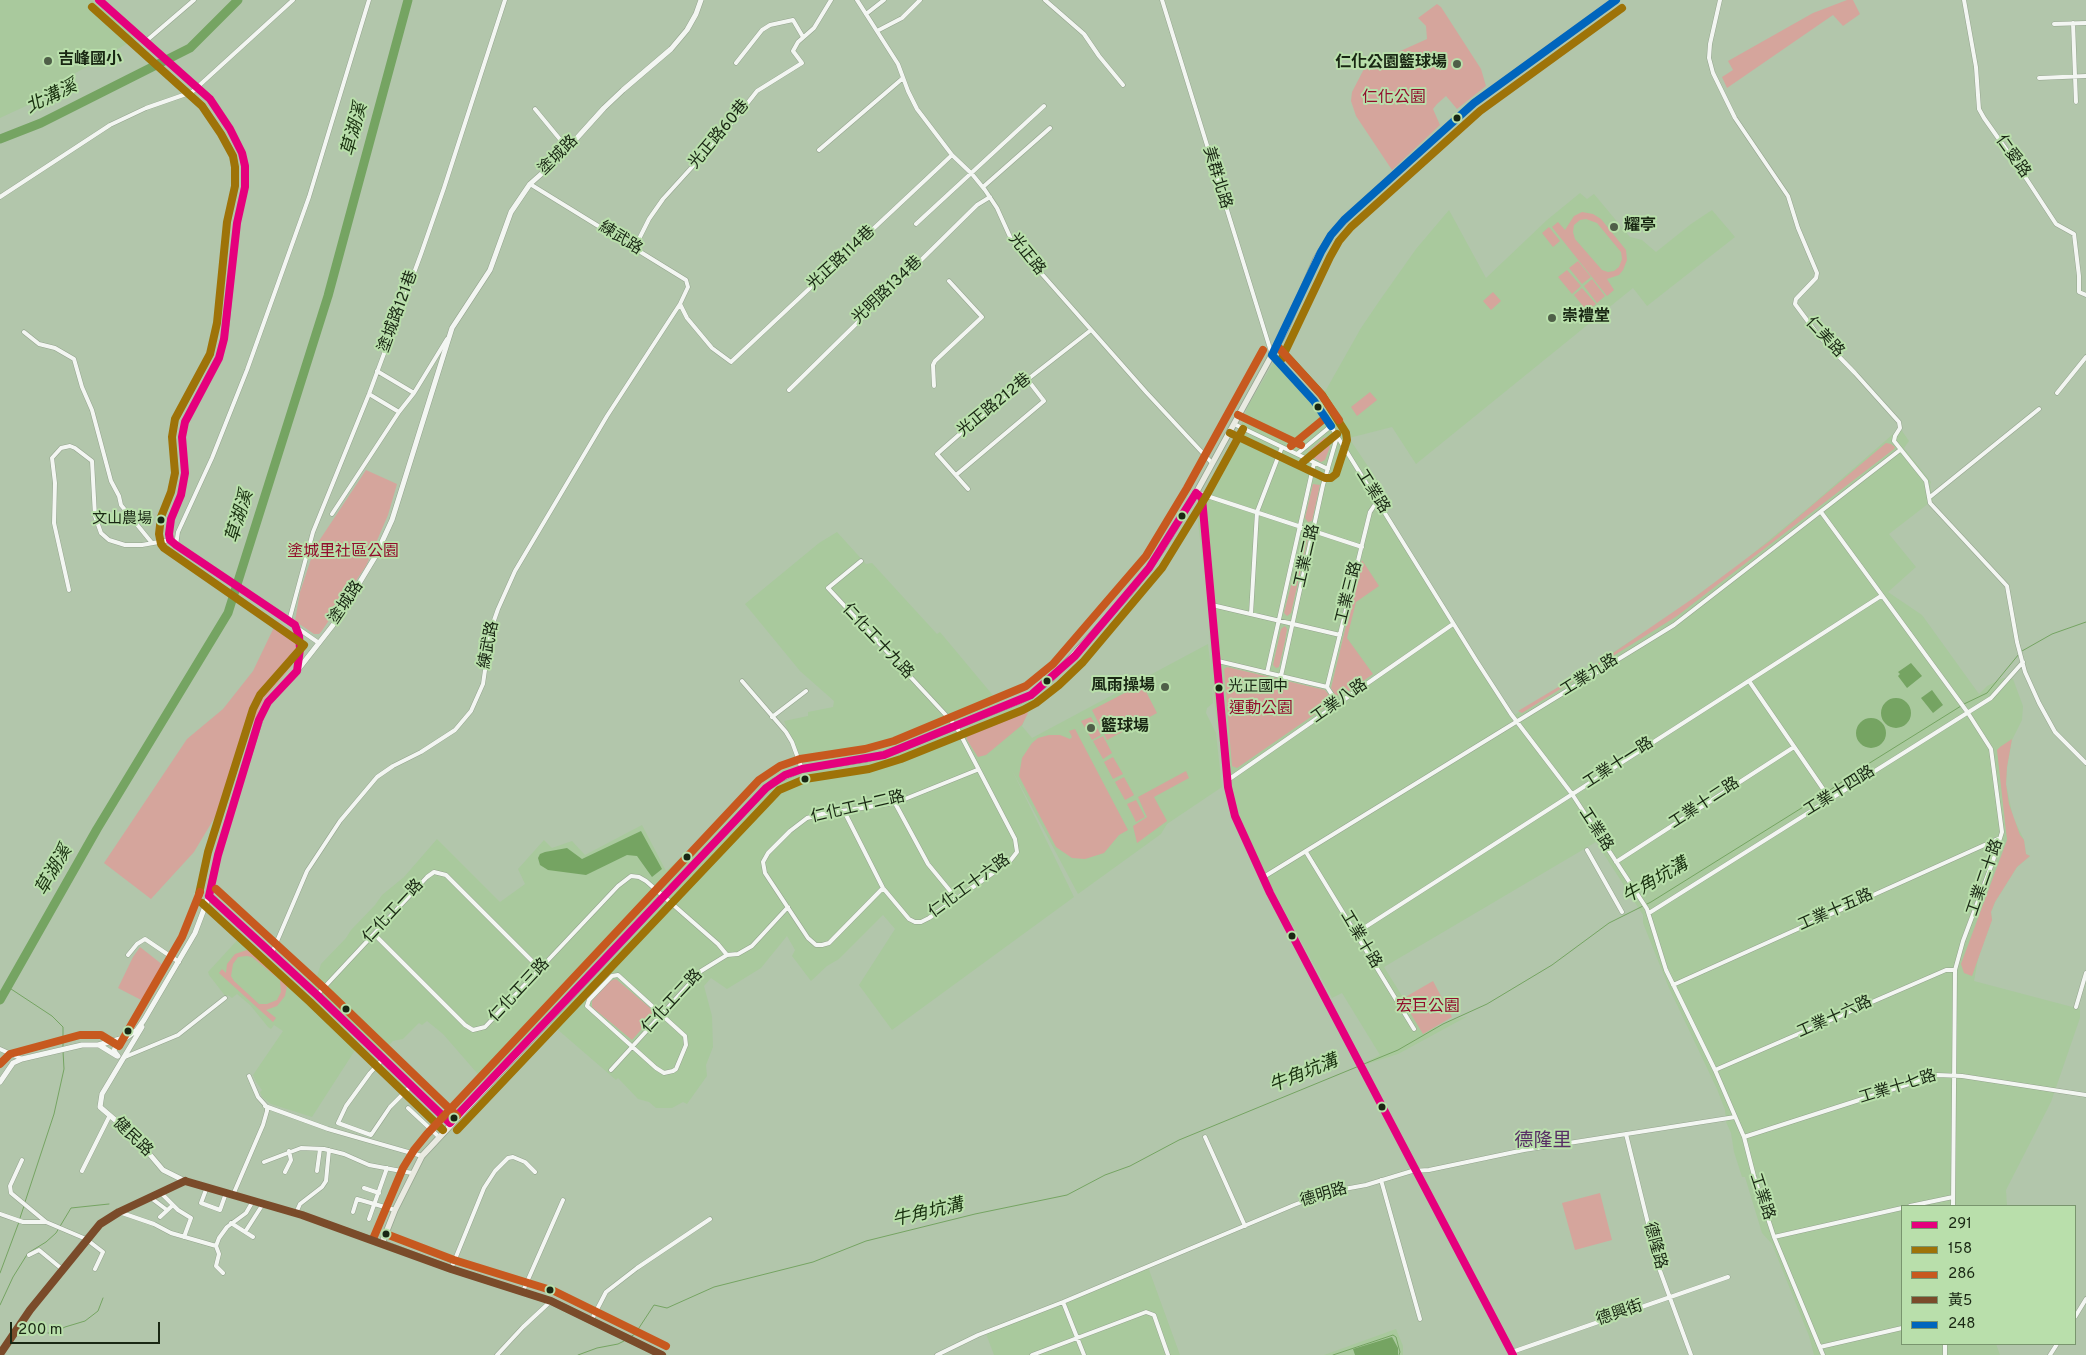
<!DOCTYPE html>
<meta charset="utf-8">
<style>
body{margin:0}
#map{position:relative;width:2086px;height:1355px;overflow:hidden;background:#b2c6ab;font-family:Overpass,"Noto Sans TC",sans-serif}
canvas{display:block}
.legend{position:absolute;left:1901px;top:1205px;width:175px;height:140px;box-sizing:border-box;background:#b9dfab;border:1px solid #79956e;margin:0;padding:6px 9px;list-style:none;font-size:15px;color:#192713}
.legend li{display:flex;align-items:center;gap:10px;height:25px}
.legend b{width:25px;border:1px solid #79956e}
.scale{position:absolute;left:10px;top:1322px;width:150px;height:22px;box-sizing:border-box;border:2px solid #192713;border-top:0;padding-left:6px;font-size:15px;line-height:18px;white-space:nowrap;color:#192713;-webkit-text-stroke:4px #b9dfab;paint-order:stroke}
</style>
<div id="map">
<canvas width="2086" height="1355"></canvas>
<ul class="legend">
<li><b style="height:6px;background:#e5007d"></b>291</li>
<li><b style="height:6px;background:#9e7308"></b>158</li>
<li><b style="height:6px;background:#c7591f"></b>286</li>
<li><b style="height:6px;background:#7a4b2a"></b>黃5</li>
<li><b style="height:6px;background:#0065bd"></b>248</li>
</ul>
<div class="scale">200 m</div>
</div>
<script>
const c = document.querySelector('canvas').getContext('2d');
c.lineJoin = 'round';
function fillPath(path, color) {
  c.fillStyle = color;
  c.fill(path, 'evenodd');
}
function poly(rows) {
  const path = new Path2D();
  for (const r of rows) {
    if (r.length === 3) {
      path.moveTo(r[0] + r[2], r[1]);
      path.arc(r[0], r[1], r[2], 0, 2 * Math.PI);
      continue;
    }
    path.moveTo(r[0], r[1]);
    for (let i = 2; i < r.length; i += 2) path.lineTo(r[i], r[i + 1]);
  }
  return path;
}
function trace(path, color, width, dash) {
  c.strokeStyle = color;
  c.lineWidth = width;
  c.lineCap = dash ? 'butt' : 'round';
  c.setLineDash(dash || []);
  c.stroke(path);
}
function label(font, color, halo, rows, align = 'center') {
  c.font = font + ' Overpass,"Noto Sans TC",sans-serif';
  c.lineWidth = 4;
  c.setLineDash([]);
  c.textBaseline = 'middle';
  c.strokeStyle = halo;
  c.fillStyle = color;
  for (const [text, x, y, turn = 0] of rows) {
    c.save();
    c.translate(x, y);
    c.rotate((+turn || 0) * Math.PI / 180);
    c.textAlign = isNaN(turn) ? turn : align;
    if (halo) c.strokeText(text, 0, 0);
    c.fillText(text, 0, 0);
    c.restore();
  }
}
fillPath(poly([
 [0,0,91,0,137,38,65,79,28,105,0,118],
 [1580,193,1587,199,1594,194,1630,237,1642,240,1656,252,1691,224,1712,210,1735,237,1647,306,1633,288,1416,464,1392,427,1349,438,1381,486,1376,490,1399,536,1513,716,1662,621,1739,565,1815,502,1900,428,1909,441,1904,448,1931,482,1930,485,1933,500,1889,534,1916,567,1888,592,1922,615,1979,694,1987,686,2003,678,2013,679,2023,706,2022,720,2012,740,2007,767,2006,784,2013,817,2024,840,2026,854,2030,856,2017,867,1995,902,1991,912,1992,920,1978,959,1974,981,2080,1009,2080,1018,2051,1102,2006,1190,2007,1206,1902,1206,1902,1344,1996,1344,2000,1355,1814,1355,1809,1336,1772,1244,1762,1233,1745,1177,1742,1177,1734,1152,1731,1133,1726,1122,1725,1110,1717,1089,1669,988,1643,923,1643,915,1596,842,1384,967,1422,1028,1425,1026,1438,1027,1449,1021,1468,1016,1398,1054,1367,1064,1366,1062,1380,1055,1342,993,1332,998,1265,875,1237,809,1220,743,1212,684,1213,703,1207,708,1206,713,1216,733,1222,787,1167,824,1161,834,1078,894,1012,770,1074,897,892,1030,859,985,895,929,883,915,839,959,827,966,811,981,792,956,795,950,787,936,761,968,727,989,711,978,704,986,712,1016,713,1047,706,1065,707,1076,687,1104,683,1102,672,1108,656,1108,649,1102,638,1099,618,1078,616,1080,550,1023,490,1088,443,1034,427,1021,422,1025,419,1023,403,1039,393,1041,381,1053,310,985,316,979,321,964,346,938,351,930,375,905,382,895,404,877,437,839,500,902,525,884,518,869,544,840,552,848,572,841,585,855,642,825,666,871,719,823,739,808,767,778,790,766,801,764,784,721,808,716,808,712,833,707,834,701,800,671,745,604,819,543,837,532,866,564,872,563,937,634,940,632,1001,705,1038,688,1033,699,1039,698,1028,712,1022,726,1032,738,1208,644,1211,669,1209,610,1196,507,1203,495,1206,496,1218,466,1241,425,1248,406,1275,360,1306,389,1339,426,1322,397,1361,328,1380,300,1416,249,1449,210,1486,278,1547,220],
 [241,936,295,986,302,989,359,1044,312,1117,271,1104,262,1097,260,1092,262,1090,256,1082,253,1075,283,1031,274,1025,271,1029,268,1027,250,1005,237,994,232,998,228,995,226,997,209,975,208,972],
 [1148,1267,1180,1355,994,1355,985,1331],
 [1396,1329,1403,1346,1403,1355,1324,1355]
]), '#a9c99d');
fillPath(poly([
 [1847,0,1853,0,1860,14,1843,26,1833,15,1727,88,1722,77,1733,70,1728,61,1813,13],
 [1437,4,1441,7,1481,69,1486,86,1457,109,1446,96,1437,104,1433,109,1440,125,1392,170,1356,116,1351,101,1352,92,1365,67,1427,39,1426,26,1418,18],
 [1582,212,1593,214,1601,219,1626,250,1627,260,1623,270,1619,275,1607,279,1614,290,1607,296,1552,227,1558,222,1565,230,1574,216],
 [1586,219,1597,223,1621,252,1622,259,1619,267,1614,271,1608,272,1602,270,1575,239,1573,232,1574,225,1580,220],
 [1549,227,1560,241,1553,247,1542,233],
 [1578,261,1591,277,1582,284,1569,268],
 [1567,270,1581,286,1572,294,1558,277],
 [1592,279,1605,296,1597,303,1584,286],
 [1582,288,1596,304,1587,311,1574,295],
 [1493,292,1501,301,1491,310,1483,301],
 [1370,392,1377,400,1357,416,1351,407],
 [1325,437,1330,447,1325,460,1321,462,1310,456,1308,452],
 [1886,443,1891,444,1895,447,1894,449,1677,616,1522,713,1518,711,1597,664,1695,597,1771,540],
 [366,470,397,484,388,515,366,566,321,632,319,634,314,634,295,621,300,592,315,547],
 [1313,484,1320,485,1312,521,1308,522,1305,518],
 [1304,534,1306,534,1308,538,1291,613,1287,616,1284,613],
 [1362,560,1379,586,1356,602,1347,638,1373,674,1342,696,1335,695,1331,688],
 [277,621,294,633,296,648,291,667,264,699,246,739,215,817,194,852,151,899,104,863,187,739,223,709,253,671],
 [1285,626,1287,629,1285,641,1279,667,1276,668,1273,665,1281,629],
 [1227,667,1325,690,1331,698,1331,703,1237,768,1232,766,1224,669],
 [1142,684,1157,713,1107,740,1092,710],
 [1025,706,1028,713,1022,725,986,755,978,757,967,740,966,732,969,727],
 [1091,717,1101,735,1092,740,1081,721],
 [1075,729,1128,830,1119,835,1104,853,1085,859,1072,858,1056,847,1019,776,1022,758,1032,743,1038,738,1049,735,1060,735,1070,739,1072,737,1069,731],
 [1103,736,1112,753,1103,759,1093,741],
 [2012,739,2007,767,2006,784,2009,804,2020,835,2024,840,2026,854,2030,856,2017,867,1995,902,1991,912,1992,920,1972,976,1964,973,1961,964,2007,840,1997,750,2000,747],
 [1113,757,1123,774,1113,779,1104,762],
 [1186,771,1189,778,1154,797,1167,821,1137,843,1133,826,1147,817,1138,797],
 [1124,777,1134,795,1125,800,1115,782],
 [1136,800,1145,817,1136,822,1127,804],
 [140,947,168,969,147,1003,118,988,133,957],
 [247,950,255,952,285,977,287,986,285,996,277,1006,266,1010,276,1018,273,1022,219,973,222,969,226,973,227,964,235,954],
 [247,956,252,957,280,980,281,992,277,1000,267,1004,259,1004,234,981,231,976,233,964,238,957],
 [616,979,656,1013,632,1040,592,1007,592,1001,610,981],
 [1433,981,1452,1017,1423,1034,1402,999],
 [1600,1193,1612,1240,1575,1250,1562,1203]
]), '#d5a59c');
fillPath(poly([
 [1911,663,1922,676,1907,688,1898,676,1900,674,1898,672],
 [1932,690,1943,705,1933,713,1921,698],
 [1896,713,15],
 [1871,733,15],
 [641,831,662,869,652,877,637,856,627,855,586,875,548,870,540,865,538,858,540,854,545,852,567,848,582,859],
 [1392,1337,1398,1348,1398,1355,1355,1355,1353,1349]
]), '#75a462');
trace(poly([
 [2022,651,2052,634,2086,622],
 [1964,704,1987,693,2019,654],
 [1827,792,1868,764,1961,706],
 [8,987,52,1016,63,1027,63,1047],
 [25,1202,54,1114,64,1069,63,1051],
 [20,1218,24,1206],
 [0,1273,19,1222],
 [0,1305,13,1277,28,1253,46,1242,56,1233,71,1208,109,1204],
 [48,1333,54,1333,65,1327,85,1321,98,1311,103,1298],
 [630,1337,635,1334,654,1305,667,1308,714,1287,813,1262,866,1241,975,1214,1067,1195,1105,1175,1130,1166,1179,1140,1398,1050,1443,1024,1487,1004,1552,965,1609,923,1651,902,1824,794],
 [578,1355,597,1348,618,1344,624,1341],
 [1333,1355,1393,1335,1396,1337,1400,1352,1399,1355]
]), '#75a462', 1);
trace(poly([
 [0,139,41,123,190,48,238,0],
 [0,1000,97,829,228,613,328,296,408,0]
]), '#75a462', 9);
const minor = poly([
 [99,0,210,99,230,129,242,153,245,166,245,187,237,223,227,325,219,358,185,422,182,437,185,473,181,495,171,519,169,534,170,540,319,643],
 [857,0,898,64,908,91,917,109,952,155,972,174,985,190,997,208,1011,239,1146,392,1212,463],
 [1045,0,1084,34,1099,56,1123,85],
 [1162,0,1272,355,1319,407,1476,660,1511,714,1572,794,1647,909,1666,970,1715,1070,1744,1137,1754,1176,1774,1237,1823,1355],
 [1720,0,1710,44,1709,58,1713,73,1735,118,1788,196,1798,228,1817,273,1816,278,1796,299,1795,304,1818,335,1855,373,1899,422,1900,428,1895,436,1894,441,1926,481,1930,503,2007,586,2017,642,2025,672,2039,703,2055,732,2086,763],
 [1964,0,1976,67,1979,109,1984,118,2020,169,2056,224,2074,234,2079,276,2079,292,2086,295],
 [866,14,884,0],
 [2073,23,2076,102],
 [2054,24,2086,23],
 [877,31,902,18,920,0],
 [145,42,194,0],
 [736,63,762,30,770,25,793,20,803,37],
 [2039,78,2086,76],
 [535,109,568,149],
 [819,150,903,78],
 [530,184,686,280,688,287,680,304,687,318,712,348,731,362,952,155],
 [983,187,1050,128],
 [0,197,110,125,146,108,192,92,293,0],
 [916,224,1044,106],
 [634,249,649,219,663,199,731,124,757,91,802,63,793,51,798,42,814,28,831,0],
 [24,332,39,344,55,348,74,359,82,387,92,410,111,481,119,496,121,505,152,543],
 [377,371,414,393],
 [934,386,933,365,935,361,982,317,949,281],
 [789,390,977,205,990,197],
 [2057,393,2086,357],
 [369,394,399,412],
 [1234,424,1328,469],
 [1297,454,1331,426],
 [956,475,1044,401,1027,379],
 [968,489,937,454,978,418,1091,330],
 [1196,493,1202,498,1228,787,1235,816,1270,893,1513,1355],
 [1198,493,1362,547],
 [1930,497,2039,409],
 [1821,512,1968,713,1991,749,2002,832,1993,861,1963,941,1955,970,1953,1206],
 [332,514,399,412,414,393,447,339],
 [176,545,178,532,212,458,247,370,309,197,369,0],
 [69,590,54,523,55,483,52,458,61,448,70,446,75,448,92,461,95,516,101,533,109,540,125,545,142,545,170,540],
 [1212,605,1340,635],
 [1251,614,1257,512,1282,447],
 [289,621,313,532,369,394,421,254,444,188,505,0],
 [295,625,300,645,297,669],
 [1218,661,1327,687,1338,704],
 [1267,673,1314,463],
 [1281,676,1323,485,1337,437],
 [742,681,786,732,792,742,802,769],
 [1749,681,1830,799],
 [1327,687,1370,512,1378,500],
 [772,717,806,691],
 [1228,780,1453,624],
 [895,803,928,864,956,898],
 [844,811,883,888,909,919,915,922,921,922,929,918,1010,861,1017,852,1015,839,956,726,828,588,861,561],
 [1587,850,1622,912],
 [1306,852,1414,1029],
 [1616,862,1794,747],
 [1262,878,1674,625,1900,450],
 [883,888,829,943,822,945,816,945,808,938,765,873,763,862,768,853,790,831,807,818,822,814,895,803,977,770],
 [209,896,317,995,450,1123],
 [1649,913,1991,698,2023,662],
 [1356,933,1881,596],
 [374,934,465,1025,473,1030,485,1027,618,886,631,876,639,877,646,881,718,944,727,955],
 [272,953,307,871,340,821,377,777,393,766,421,752,455,730,471,711,483,684,491,629,498,609,515,571,607,416,680,304],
 [128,955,137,944,145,939,179,962],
 [618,975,685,1036,686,1045,676,1069,673,1071,664,1073,656,1068,587,1006,589,1000,612,976,618,975],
 [1673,985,2000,838],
 [317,995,427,877,434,872,446,875,540,969],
 [2076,1007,2086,973],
 [0,1049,22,1059],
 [125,1057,178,1035,225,998],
 [383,1059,370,1073,346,1106,338,1123,371,1135,390,1107,412,1085],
 [611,1070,701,971,727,955,738,954,752,946,788,907],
 [1715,1070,1946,970,1955,970],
 [265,1106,328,1129,422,1156],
 [408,1108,438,1136],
 [1626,1134,1659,1268,1691,1355],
 [1205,1137,1245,1226],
 [1744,1137,1937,1075,1962,1076,2086,1095],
 [22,1160,10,1186,11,1193,46,1222],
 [264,1162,301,1148,324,1149,344,1154,369,1165,412,1173],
 [82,1171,109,1117],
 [317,1171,320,1149],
 [285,1172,291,1160,289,1151],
 [1381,1180,1420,1319],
 [207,1187,201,1203,220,1210,226,1193],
 [364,1188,379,1193],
 [161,1193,178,1210,191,1218,184,1237],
 [233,1195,263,1125,267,1111,267,1107,258,1097,249,1076],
 [151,1198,167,1210],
 [1910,1206,1953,1197],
 [119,1212,154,1224,171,1233,216,1246],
 [353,1212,357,1199,395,1210],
 [296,1213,300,1204,322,1187,326,1181,329,1150],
 [0,1214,23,1222,46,1222,86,1239,103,1252,95,1269],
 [160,1217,173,1205],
 [369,1219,387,1168],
 [231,1223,253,1237],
 [245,1232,263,1204],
 [1774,1237,1902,1208],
 [29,1255,39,1250,62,1269],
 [451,1269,484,1188,495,1171,508,1158,513,1157,525,1162,535,1172],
 [223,1273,216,1266,219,1254,216,1246,219,1238,227,1227,246,1213,253,1201],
 [523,1291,563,1200],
 [1063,1302,1084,1355],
 [2075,1317,2086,1299],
 [591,1321,606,1292,637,1268,710,1219],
 [1820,1347,1902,1328],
 [1512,1352,1728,1277],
 [497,1355,523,1327,551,1301],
 [937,1355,978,1335,1063,1302,1294,1205,1328,1192,1366,1185,1412,1171,1429,1170,1524,1150,1735,1117],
 [1032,1355,1146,1312,1154,1315,1168,1355],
 [1945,1355,1945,1344],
 [2050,1355,2057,1344]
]);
const tertiary = poly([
 [142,1027,102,1094,100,1107,135,1137,163,1170,185,1181,302,1215,382,1243],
 [99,1045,117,1056],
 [118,1056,114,1051,116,1045,137,1030,144,1020,195,933,209,896,212,878,230,814,264,708,297,671,337,620,375,557,392,520,452,328,490,270,511,212,530,184,558,159,604,108,623,90,671,49,687,30,696,14,701,0],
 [0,1082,13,1063,22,1059,82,1045,98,1045,120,1039],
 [0,1354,30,1310,86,1239,100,1224,119,1212,185,1181]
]);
const secondary = poly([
 [662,1355,551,1301,451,1269,382,1243,395,1210,422,1156,753,801,773,782,802,769,867,759,897,750,1019,701,1031,695,1052,678,1127,596,1149,568,1164,546,1196,493,1285,331,1316,259,1331,235,1354,211,1474,103,1616,0]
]);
trace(minor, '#94a38e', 5);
trace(tertiary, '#94a38e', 6);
trace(secondary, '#94a38e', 7);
trace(minor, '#f3f6f2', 4);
trace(tertiary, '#f3f6f2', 5);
trace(secondary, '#e9eae1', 5.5);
trace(poly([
 [99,0,210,99,230,129,242,153,245,166,245,187,237,223,224,339,219,358,185,422,182,437,185,473,181,495,171,519,169,534,170,540,176,545,295,625,299,636,300,649,297,671,268,702,259,720,218,855,209,896],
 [1196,493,1202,498,1228,787,1235,816,1270,893,1513,1355],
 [209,896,317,995,450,1123],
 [450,1123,766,788,785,775,802,769,884,755,1031,695,1075,656,1149,568,1196,493]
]), '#e5007d', 8);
trace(poly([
 [92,7,202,106,221,134,233,156,235,167,235,186,227,222,217,323,210,354,175,419,172,437,175,473,171,492,161,517,159,534,161,544,164,548,304,645,260,695,253,709,208,852,199,894],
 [1281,360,1330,257,1339,241,1351,227,1480,111,1622,8],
 [1230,433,1325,478,1331,478,1336,474,1347,440,1346,433,1322,395,1279,348],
 [1303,462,1337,434],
 [202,903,310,1002,443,1130],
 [457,1130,779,790,805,779,869,769,901,759,1023,710,1036,703,1059,685,1083,662,1162,568,1205,498,1243,429]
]), '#9e7308', 8);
trace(poly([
 [1279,348,1321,394,1339,420],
 [1238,415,1301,445],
 [1291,446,1325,418],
 [216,889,324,988,457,1116],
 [0,1064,10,1054,80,1035,101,1035,119,1046,182,937,200,892],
 [386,1234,454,1260,554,1291,666,1346],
 [373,1239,403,1168,414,1150,427,1134,759,780,780,766,800,759,865,749,894,741,1026,686,1053,664,1146,556,1187,488,1263,350]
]), '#c7591f', 8);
trace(poly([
 [185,1181,302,1215,451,1269,551,1301,662,1355],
 [0,1354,30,1310,100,1224,119,1212,185,1181]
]), '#7a4b2a', 8);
trace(poly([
 [1272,355,1321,252,1331,235,1344,220,1474,103,1616,0],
 [1272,355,1314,401,1331,426]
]), '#0065bd', 8);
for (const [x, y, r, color] of [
 [48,61,5,"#4f5f48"],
 [1457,64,5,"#4f5f48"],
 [1457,118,4.5,"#192713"],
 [1614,227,5,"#4f5f48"],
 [1552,318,5,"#4f5f48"],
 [1318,407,4.5,"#192713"],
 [1182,516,4.5,"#192713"],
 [161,520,4.5,"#192713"],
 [1047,681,4.5,"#192713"],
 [1165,687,5,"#4f5f48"],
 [1219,688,4.5,"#192713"],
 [1091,728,5,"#4f5f48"],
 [805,779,4.5,"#192713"],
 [687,857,4.5,"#192713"],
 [1292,936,4.5,"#192713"],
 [346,1009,4.5,"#192713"],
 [128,1031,4.5,"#192713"],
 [1382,1107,4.5,"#192713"],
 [454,1118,4.5,"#192713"],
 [386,1234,4.5,"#192713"],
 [550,1290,4.5,"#192713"]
]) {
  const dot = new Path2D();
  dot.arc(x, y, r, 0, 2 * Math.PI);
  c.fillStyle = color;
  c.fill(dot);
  trace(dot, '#b9dfab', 2);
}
label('15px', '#192713', '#b9dfab', [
 ["文山農場",152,520],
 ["光正國中",1228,688,"left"]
], 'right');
label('bold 16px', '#192713', '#b9dfab', [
 ["吉峰國小",58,61],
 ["仁化公園籃球場",1447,64,"right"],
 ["耀亭",1624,227],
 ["崇禮堂",1562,318],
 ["風雨操場",1155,687,"right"],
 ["籃球場",1101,728]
], 'left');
label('16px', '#920e2c', '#b9dfab', [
 ["仁化公園",1394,99],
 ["塗城里社區公園",343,553],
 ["運動公園",1261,710],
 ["宏巨公園",1428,1008]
]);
label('16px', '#192713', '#b9dfab', [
 ["光正路60巷",720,135,-50],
 ["塗城路",559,156,-45],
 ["仁愛路",2012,157,55],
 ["美群北路",1216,178,73],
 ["練武路",620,239,32],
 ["光正路",1026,255,51],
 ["光正路114巷",842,259,-43],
 ["光明路134巷",888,291,-44],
 ["塗城路121巷",399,312,-70],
 ["仁美路",1824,338,47],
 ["光正路212巷",995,406,-39],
 ["工業路",1372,492,58],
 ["工業二路",1308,556,-77],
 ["工業三路",1350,593,-76],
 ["塗城路",347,603,-56],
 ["仁化工十九路",877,642,47],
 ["練武路",490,645,-79],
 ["工業九路",1590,676,-32],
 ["工業八路",1340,702,-35],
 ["工業十一路",1619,764,-33],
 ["工業十四路",1840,792,-32],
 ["工業十二路",1705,804,-33],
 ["仁化工十二路",858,808,-13],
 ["工業路",1595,830,57],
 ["工業二十路",1986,878,-71],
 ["仁化工十六路",970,887,-36],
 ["工業十五路",1836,911,-24],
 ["仁化工一路",394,912,-47],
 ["工業十路",1360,940,59],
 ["仁化工三路",520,991,-47],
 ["仁化工二路",673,1002,-47],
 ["工業十六路",1835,1018,-24],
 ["工業十七路",1898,1088,-17],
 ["健民路",132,1138,44],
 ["德明路",1324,1196,-16],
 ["工業路",1761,1197,72],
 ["德隆路",1654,1246,75],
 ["德興街",1620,1314,-19]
]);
label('italic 18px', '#1a3210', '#b9dfab', [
 ["北溝溪",52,98,-26],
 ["草湖溪",356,130,-75],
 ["草湖溪",241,517,-73],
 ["草湖溪",55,871,-60],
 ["牛角坑溝",1656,882,-30],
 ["牛角坑溝",1304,1075,-22],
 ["牛角坑溝",928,1214,-13]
]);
label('19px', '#572e64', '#b9dfab', [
 ["德隆里",1543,1142]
]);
</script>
